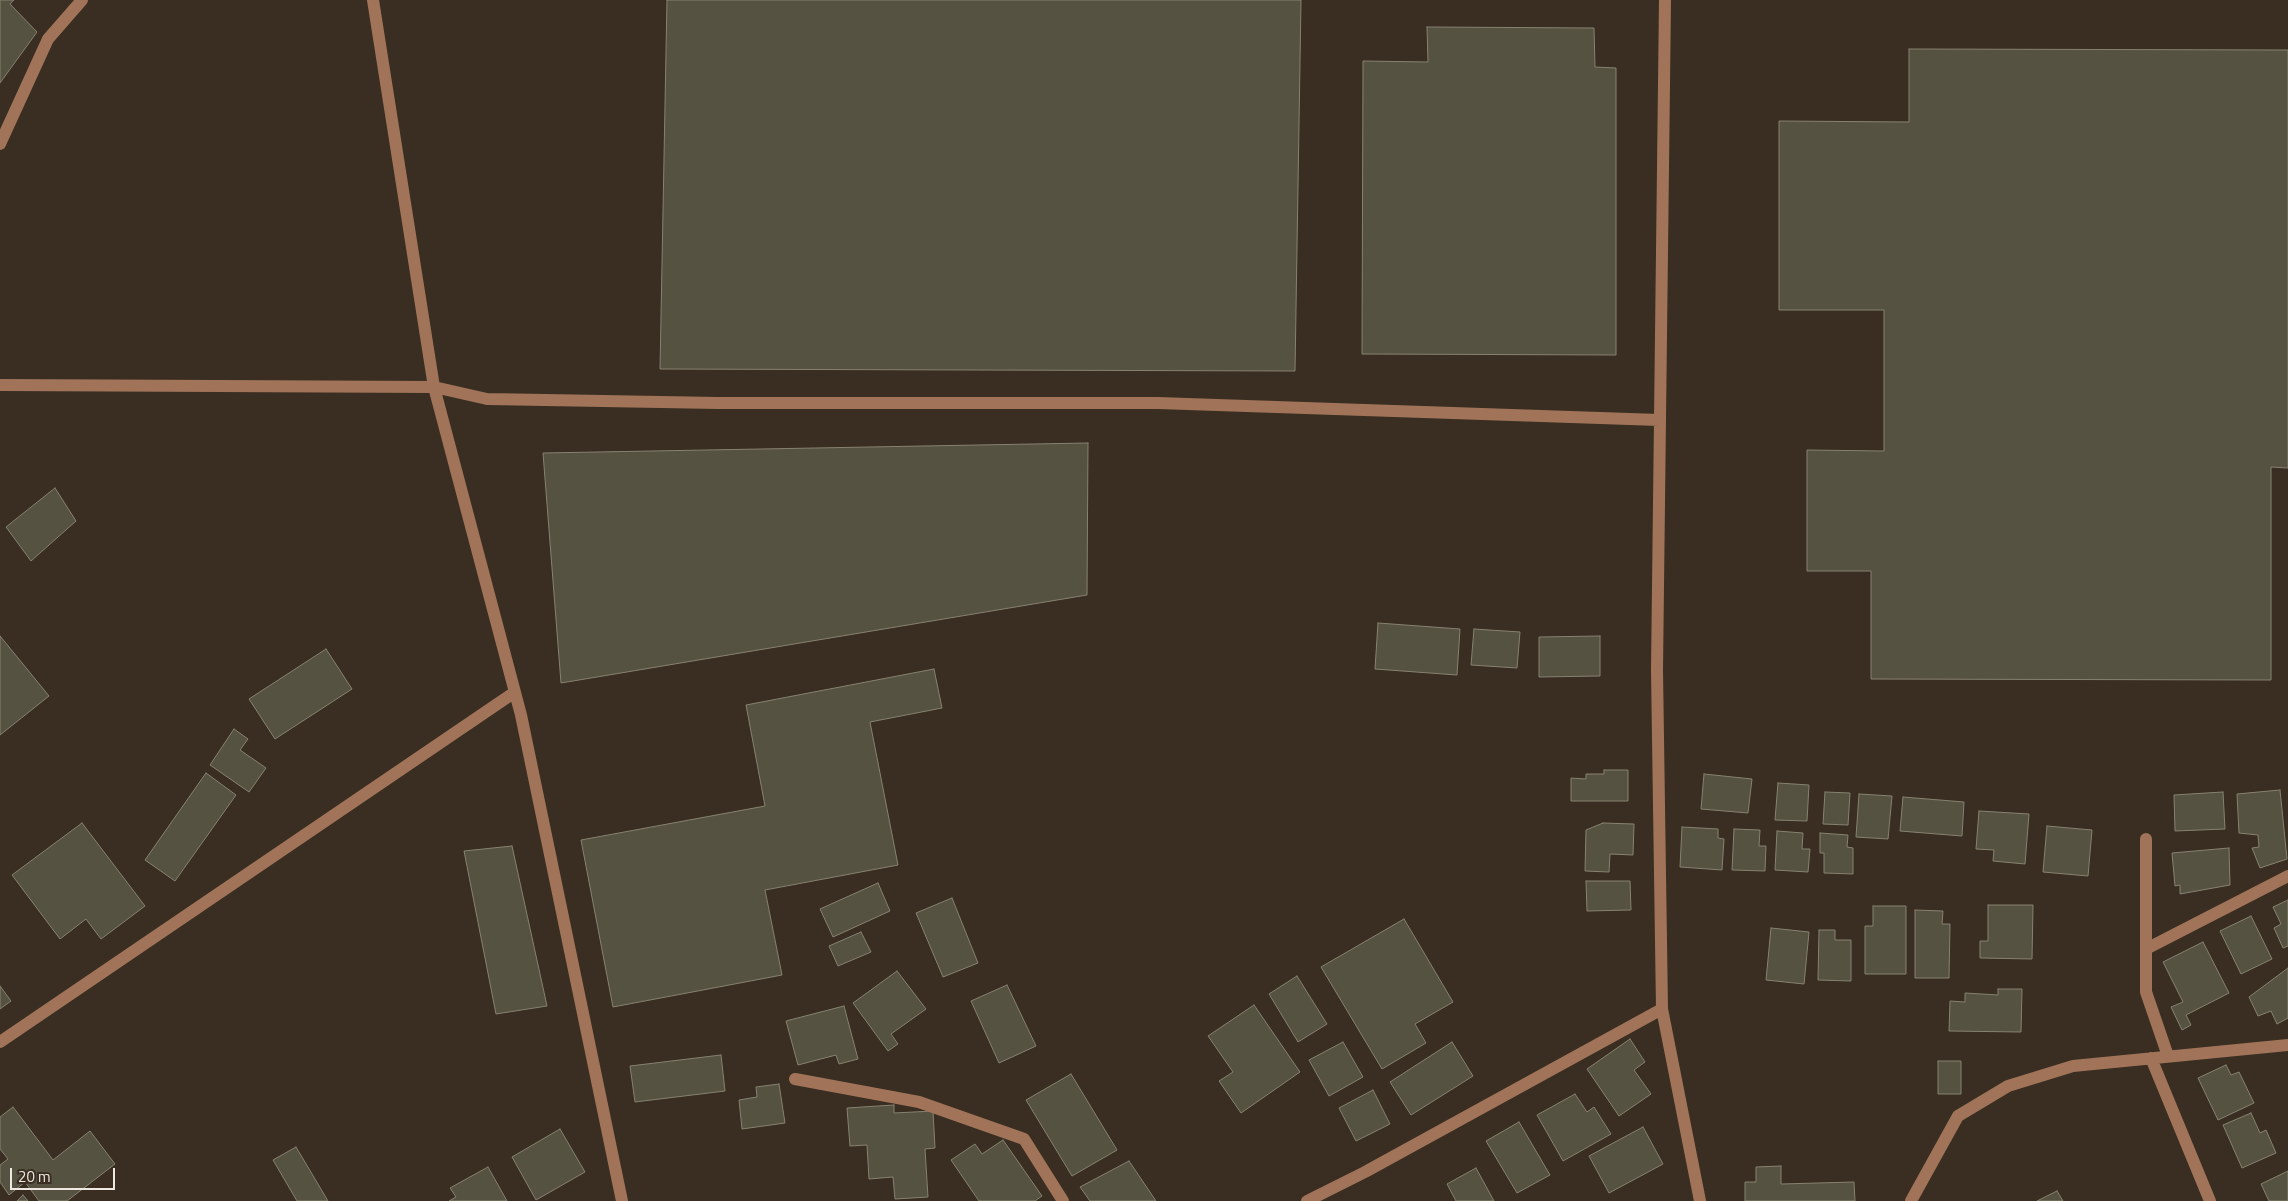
<!DOCTYPE html>
<style>
body{margin:0}
#map{position:relative;width:2288px;height:1201px;overflow:hidden;background:#392e21;font-family:"Titillium Web",sans-serif}
canvas{display:block}
.scale{position:absolute;left:10px;top:1168px;width:105px;height:22px;box-sizing:border-box;border:2px solid #efe8e0;border-top:0;padding-left:6px;font-size:15px;line-height:18px;white-space:nowrap;color:#efe8e0;-webkit-text-stroke:4px #392e21;paint-order:stroke}
</style>
<div id="map">
<canvas width="2288" height="1201"></canvas>
<div class="scale">20 m</div>
</div>
<script>
const c = document.querySelector('canvas').getContext('2d');
c.lineJoin = 'round';
function fillPath(path, color) {
  c.fillStyle = color;
  c.fill(path, 'evenodd');
}
function poly(rows) {
  const path = new Path2D();
  for (const r of rows) {
    path.moveTo(r[0], r[1]);
    for (let i = 2; i < r.length; i += 2) path.lineTo(r[i], r[i + 1]);
  }
  return path;
}
function trace(path, color, width, dash) {
  c.strokeStyle = color;
  c.lineWidth = width;
  c.lineCap = dash ? 'butt' : 'round';
  c.setLineDash(dash || []);
  c.stroke(path);
}
const building = poly([
 [0,0,14,0,10,4,37,32,0,83,0,0],
 [667,0,1301,0,1295,371,660,369,667,0],
 [1427,27,1594,28,1595,67,1616,68,1616,355,1362,354,1363,61,1428,62,1427,27],
 [1909,49,2288,50,2288,468,2271,467,2271,680,1871,679,1871,571,1807,571,1807,450,1884,451,1884,310,1779,310,1779,121,1909,122,1909,49],
 [1088,443,1087,595,561,683,543,453,1088,443],
 [55,488,76,521,31,561,6,527,55,488],
 [1378,623,1460,629,1457,675,1375,669,1378,623],
 [1474,629,1520,632,1517,668,1471,665,1474,629],
 [0,636,49,696,0,735,0,636],
 [1600,636,1600,676,1539,677,1539,637,1600,636],
 [326,649,352,689,275,739,249,699,326,649],
 [934,669,942,708,870,722,898,865,765,890,782,975,613,1007,581,840,765,806,746,705,934,669],
 [234,729,248,739,240,750,266,768,249,792,210,765,234,729],
 [1604,770,1628,770,1628,801,1571,801,1571,778,1586,779,1586,774,1604,774,1604,770],
 [206,773,236,795,175,881,145,860,206,773],
 [1704,774,1752,779,1748,813,1701,809,1704,774],
 [1778,783,1809,785,1807,821,1775,820,1778,783],
 [2280,790,2287,859,2260,868,2252,848,2259,847,2258,835,2239,833,2237,794,2280,790],
 [1825,792,1850,793,1848,825,1823,824,1825,792],
 [2223,792,2225,829,2175,831,2174,795,2223,792],
 [1859,794,1892,796,1888,839,1856,837,1859,794],
 [1903,797,1964,802,1962,836,1900,831,1903,797],
 [1979,811,2029,814,2025,864,1993,861,1994,850,1976,849,1979,811],
 [82,823,145,906,101,939,86,919,60,939,12,875,82,823],
 [1603,823,1634,824,1633,855,1610,854,1609,872,1585,871,1586,830,1603,823],
 [2047,826,2092,830,2088,876,2043,872,2047,826],
 [1682,827,1718,829,1718,838,1724,839,1722,870,1680,867,1682,827],
 [1734,829,1760,830,1759,846,1766,846,1765,871,1732,870,1734,829],
 [1777,831,1803,833,1802,849,1810,849,1808,872,1775,870,1777,831],
 [1820,833,1848,835,1847,847,1853,848,1853,874,1824,873,1824,853,1820,853,1820,833],
 [512,846,547,1006,496,1014,464,851,512,846],
 [2229,848,2230,885,2180,894,2180,885,2175,886,2172,853,2229,848],
 [1586,881,1630,881,1631,910,1587,911,1586,881],
 [878,883,890,911,833,937,820,909,878,883],
 [952,898,978,963,943,977,916,913,952,898],
 [2288,900,2288,946,2283,948,2274,928,2281,924,2273,907,2288,900],
 [1988,905,2033,905,2032,959,1980,958,1980,941,1988,941,1988,905],
 [1873,906,1906,906,1906,974,1865,974,1865,926,1873,926,1873,906],
 [1915,910,1943,911,1942,924,1950,924,1949,978,1915,978,1915,910],
 [2251,916,2272,959,2241,974,2220,931,2251,916],
 [1404,919,1453,1002,1415,1024,1426,1043,1382,1069,1321,967,1404,919],
 [1771,928,1809,932,1804,984,1766,980,1771,928],
 [1819,930,1835,930,1835,940,1851,940,1851,981,1818,980,1819,930],
 [861,932,871,952,838,966,829,946,861,932],
 [2203,942,2229,993,2186,1015,2191,1025,2182,1030,2171,1007,2183,1002,2163,962,2203,942],
 [2288,968,2288,1018,2277,1024,2271,1011,2258,1016,2249,997,2288,968],
 [897,971,926,1009,891,1034,898,1044,888,1051,853,1003,897,971],
 [1297,976,1327,1024,1298,1042,1269,994,1297,976],
 [1007,985,1036,1046,999,1063,971,1001,1007,985],
 [0,986,11,1001,0,1009,0,986],
 [1998,989,2022,989,2021,1032,1949,1031,1950,1001,1965,1002,1965,993,1998,995,1998,989],
 [1254,1005,1300,1072,1241,1113,1219,1081,1233,1072,1208,1036,1254,1005],
 [844,1006,858,1059,839,1064,836,1055,798,1065,786,1021,844,1006],
 [1630,1039,1645,1062,1634,1070,1651,1094,1619,1116,1587,1069,1630,1039],
 [1343,1042,1363,1077,1329,1096,1309,1060,1343,1042],
 [1452,1042,1473,1076,1411,1115,1390,1082,1452,1042],
 [721,1055,725,1091,635,1102,630,1066,721,1055],
 [1938,1061,1961,1061,1961,1094,1938,1094,1938,1061],
 [2226,1065,2231,1075,2239,1072,2254,1103,2218,1120,2198,1078,2226,1065],
 [1071,1074,1117,1150,1072,1176,1026,1100,1071,1074],
 [779,1084,785,1123,742,1129,739,1100,757,1097,756,1087,779,1084],
 [1373,1090,1390,1124,1356,1141,1339,1108,1373,1090],
 [1575,1094,1587,1112,1594,1107,1611,1134,1563,1161,1537,1115,1575,1094],
 [894,1105,894,1113,933,1111,935,1148,925,1149,928,1197,895,1199,893,1177,869,1179,867,1145,850,1146,847,1108,894,1105],
 [13,1107,53,1160,90,1131,115,1164,67,1201,39,1201,25,1182,9,1195,0,1182,0,1165,8,1159,0,1149,0,1117,13,1107],
 [2251,1113,2260,1133,2266,1130,2276,1153,2242,1168,2223,1125,2251,1113],
 [1519,1122,1550,1175,1517,1193,1486,1141,1519,1122],
 [1643,1127,1663,1164,1609,1193,1589,1156,1643,1127],
 [560,1129,585,1172,536,1200,512,1157,560,1129],
 [1003,1140,1042,1196,1035,1201,979,1201,951,1160,975,1144,982,1154,1003,1140],
 [296,1147,328,1201,297,1201,273,1160,296,1147],
 [1129,1161,1156,1201,1090,1201,1080,1187,1129,1161],
 [1781,1166,1781,1184,1854,1182,1855,1201,1745,1201,1745,1182,1756,1182,1756,1167,1781,1166],
 [488,1167,507,1201,449,1201,456,1197,450,1188,488,1167],
 [1476,1168,1494,1201,1456,1201,1447,1184,1476,1168],
 [2288,1171,2288,1201,2269,1201,2261,1184,2288,1171],
 [2057,1191,2063,1201,2037,1201,2057,1191],
 [23,1195,28,1201,17,1201,23,1195]
]);
fillPath(building, '#565241');
trace(building, '#878270', 1);
trace(poly([
 [373,0,434,387,521,715,622,1201],
 [1665,0,1657,670,1662,1009,1700,1201],
 [0,144,48,39,82,0],
 [0,385,434,387,487,399,718,403,1158,403,1659,420],
 [2146,839,2146,992,2168,1056],
 [2146,949,2288,876],
 [0,1042,515,692],
 [2151,1058,2210,1201],
 [795,1079,919,1102,1024,1139,1063,1201],
 [1307,1201,1365,1172,1662,1009],
 [1911,1201,1958,1116,2008,1086,2073,1066,2288,1045]
]), '#a1745a', 12);
</script>
